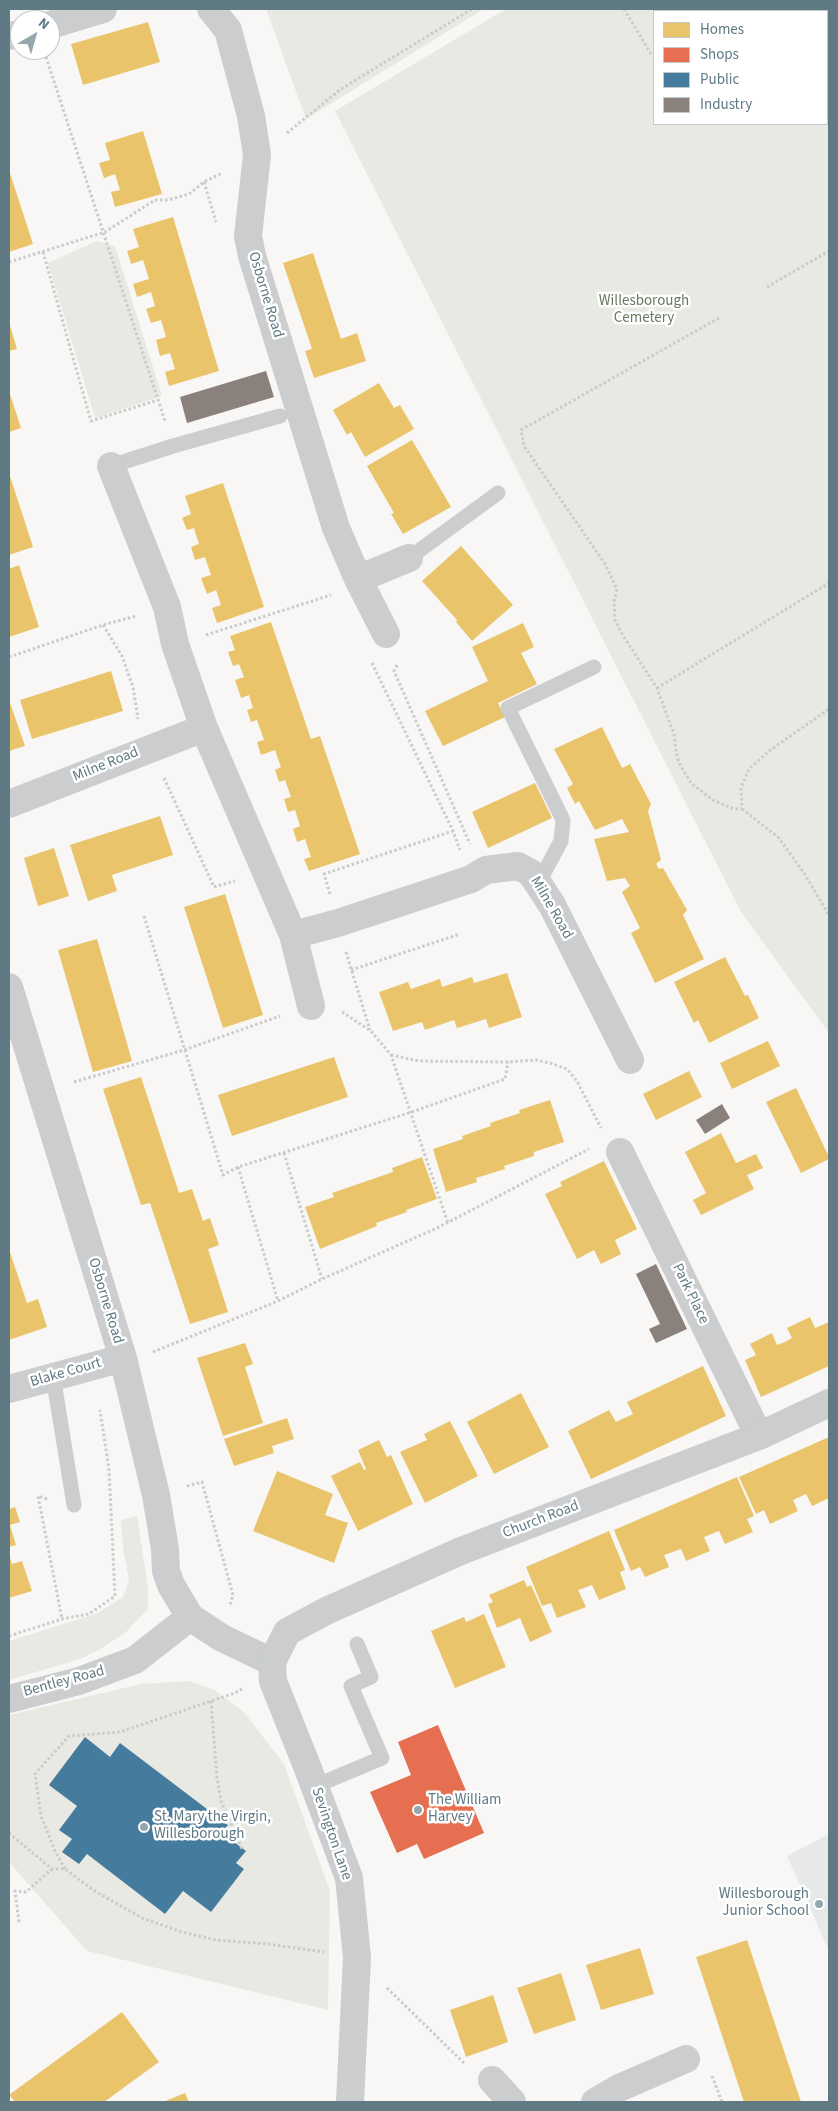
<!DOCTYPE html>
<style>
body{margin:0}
#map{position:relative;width:838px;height:2111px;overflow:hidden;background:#f8f7f6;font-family:"Source Sans 3",sans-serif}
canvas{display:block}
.frame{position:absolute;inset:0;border:10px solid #607a84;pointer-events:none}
.legend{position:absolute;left:653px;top:10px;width:175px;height:115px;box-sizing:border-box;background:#fff;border:1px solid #bfcace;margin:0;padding:6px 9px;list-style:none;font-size:15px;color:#607a84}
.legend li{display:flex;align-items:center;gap:10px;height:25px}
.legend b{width:25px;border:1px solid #bfcace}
.north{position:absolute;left:10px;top:10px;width:50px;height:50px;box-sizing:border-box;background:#fff;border:1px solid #bfcace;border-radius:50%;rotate:38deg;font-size:14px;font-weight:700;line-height:20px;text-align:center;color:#607a84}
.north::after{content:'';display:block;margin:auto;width:18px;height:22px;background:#95a6ac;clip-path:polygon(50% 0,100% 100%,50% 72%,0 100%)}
</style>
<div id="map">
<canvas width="838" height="2111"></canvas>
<div class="frame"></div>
<ul class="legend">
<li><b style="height:14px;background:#e9c46a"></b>Homes</li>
<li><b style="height:14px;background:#e76f51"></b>Shops</li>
<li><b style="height:14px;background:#457b9d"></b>Public</li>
<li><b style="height:14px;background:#8a817c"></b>Industry</li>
</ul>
<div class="north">N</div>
</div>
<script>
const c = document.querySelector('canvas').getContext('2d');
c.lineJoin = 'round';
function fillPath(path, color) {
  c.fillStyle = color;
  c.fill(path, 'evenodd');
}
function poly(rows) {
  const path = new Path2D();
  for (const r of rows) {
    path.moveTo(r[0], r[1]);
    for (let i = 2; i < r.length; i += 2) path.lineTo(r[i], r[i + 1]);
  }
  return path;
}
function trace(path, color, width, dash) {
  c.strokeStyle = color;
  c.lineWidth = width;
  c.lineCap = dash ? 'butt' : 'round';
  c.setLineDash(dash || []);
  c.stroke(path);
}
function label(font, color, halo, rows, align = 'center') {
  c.font = font + ' "Source Sans 3",sans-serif';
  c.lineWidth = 5;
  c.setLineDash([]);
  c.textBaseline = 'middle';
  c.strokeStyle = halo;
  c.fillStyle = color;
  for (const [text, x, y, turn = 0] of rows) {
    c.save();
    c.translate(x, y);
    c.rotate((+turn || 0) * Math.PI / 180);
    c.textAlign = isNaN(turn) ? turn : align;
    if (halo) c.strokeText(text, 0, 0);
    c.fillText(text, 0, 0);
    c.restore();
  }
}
fillPath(poly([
 [829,1834,829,1951,787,1856]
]), '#e7e9e9');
fillPath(poly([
 [266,9,484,9,306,119],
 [506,9,829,9,829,1033,741,912,335,111],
 [827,11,827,124,654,124,654,11],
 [97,241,115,246,162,396,95,418,48,263],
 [137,1516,148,1587,148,1609,126,1632,101,1649,80,1659,9,1680,9,1641,98,1613,123,1597,129,1580,123,1548,121,1520],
 [189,1681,214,1690,243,1711,284,1764,330,1891,328,2010,87,1951,9,1862,9,1715,141,1684]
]), '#e8e9e3');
fillPath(poly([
 [148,22,160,62,83,85,71,44],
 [143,131,162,194,115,207,111,192,120,190,115,174,104,178,99,163,110,160,105,143],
 [9,170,33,244,9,252],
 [173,217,219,371,169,386,165,372,175,369,170,353,160,356,156,340,166,337,161,320,151,323,146,309,155,306,151,292,137,297,133,284,149,279,143,260,131,264,127,251,139,247,133,229],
 [313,253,341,339,357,333,366,361,314,378,305,351,312,349,283,263],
 [9,322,17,349,9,351],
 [379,383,394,408,400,405,414,429,365,457,351,432,347,435,333,410],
 [9,391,21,428,9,432],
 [412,440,451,507,403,534,391,514,394,513,367,466],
 [9,473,33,547,9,555],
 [223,483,264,607,217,623,212,608,221,605,216,590,207,594,201,578,211,575,205,557,195,560,191,547,199,544,194,528,187,530,182,518,191,514,185,496],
 [461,546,513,605,472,641,456,622,457,620,422,581],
 [19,565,39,627,9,637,9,569],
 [271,622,311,739,320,736,360,854,309,871,304,859,311,857,305,839,297,842,293,829,300,826,295,810,288,812,284,799,291,797,285,780,279,782,275,770,281,767,275,750,261,755,257,742,264,740,257,720,251,722,247,710,253,708,249,695,241,698,235,680,244,677,239,664,233,666,228,652,235,650,230,636],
 [523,623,534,647,521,653,537,684,498,703,505,717,443,746,425,711,488,681,472,647],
 [111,671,123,711,32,739,20,700],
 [9,700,25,746,9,751],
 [602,727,622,768,630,764,651,804,648,811,661,860,656,864,659,869,663,868,687,910,683,915,704,959,655,983,631,933,640,928,622,892,630,886,625,878,607,881,594,839,629,832,622,819,595,830,579,801,575,804,567,788,573,784,554,749],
 [535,783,552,818,488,848,472,812],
 [160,816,173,855,112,875,117,891,88,901,70,845],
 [54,848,69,896,38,906,24,858],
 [225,894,263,1015,223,1028,184,907],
 [97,939,132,1061,93,1072,58,950],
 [725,957,745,996,748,995,759,1018,709,1043,698,1020,694,1023,674,982],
 [507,973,522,1017,489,1028,486,1019,457,1028,454,1020,425,1030,422,1022,393,1031,379,992,408,982,411,989,440,979,442,987,472,977,474,983],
 [768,1041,780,1066,732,1089,720,1063],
 [334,1057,348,1097,232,1136,218,1095],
 [689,1071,702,1097,656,1120,643,1094],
 [141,1077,179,1193,192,1189,203,1221,210,1218,219,1245,208,1249,228,1312,190,1324,150,1203,141,1205,103,1089],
 [796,1088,829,1157,829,1159,801,1173,766,1102],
 [550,1100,564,1142,534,1152,534,1156,504,1166,505,1169,476,1178,477,1182,446,1192,433,1149,463,1139,462,1136,491,1126,490,1123,520,1113,519,1110],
 [721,1133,736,1163,756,1154,763,1168,747,1175,754,1189,701,1215,693,1200,706,1193,685,1152],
 [422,1157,437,1199,406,1210,407,1212,376,1223,377,1226,320,1249,305,1207,334,1197,332,1193,393,1172,392,1168],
 [604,1161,637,1229,615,1240,621,1254,601,1264,594,1250,577,1259,545,1194,562,1186,560,1182],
 [9,1249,27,1303,38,1299,47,1327,9,1340],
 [810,1317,815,1328,829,1322,829,1366,761,1397,745,1360,756,1355,750,1344,772,1333,777,1345,785,1342,792,1338,787,1328],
 [245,1343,253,1364,245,1367,263,1423,223,1436,197,1358],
 [703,1366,726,1416,591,1479,568,1431,609,1410,616,1422,633,1414,627,1402],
 [521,1393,549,1447,494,1474,467,1422],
 [287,1418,294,1439,272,1446,274,1453,234,1466,224,1439],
 [450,1421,478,1476,425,1503,400,1452,427,1440,424,1434],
 [829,1437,829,1498,812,1506,806,1494,793,1500,798,1511,770,1524,764,1510,756,1514,739,1477],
 [379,1440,387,1457,391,1455,413,1504,358,1531,331,1476,360,1462,364,1470,366,1469,358,1450],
 [277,1471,333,1494,325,1515,348,1523,334,1563,253,1531],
 [737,1477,754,1516,747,1519,753,1532,725,1544,719,1531,704,1537,710,1551,686,1561,681,1549,664,1555,669,1567,645,1577,640,1567,631,1571,614,1530],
 [15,1507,20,1522,10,1525,16,1545,9,1547,9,1509],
 [609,1531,625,1570,620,1572,626,1589,599,1600,592,1585,584,1588,578,1590,586,1607,557,1618,551,1603,542,1606,526,1567],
 [9,1554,12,1564,22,1561,32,1591,9,1598],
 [524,1580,527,1587,531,1585,552,1632,530,1642,520,1618,497,1628,488,1604,493,1602,489,1595],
 [484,1614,506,1667,455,1688,431,1631,464,1617,466,1622],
 [747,1940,801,2102,744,2102,696,1957],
 [640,1948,654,1994,601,2010,586,1965],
 [561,1973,576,2020,534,2034,517,1988],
 [493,1995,508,2042,466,2057,450,2010],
 [122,2012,159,2062,104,2102,15,2102,9,2095],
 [185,2093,189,2102,163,2102]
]), '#e9c46a');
fillPath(poly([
 [438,1725,484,1833,424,1859,417,1844,397,1853,370,1792,411,1775,398,1742]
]), '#e76f51');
fillPath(poly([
 [85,1737,110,1757,120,1743,228,1825,222,1833,246,1851,236,1863,244,1869,211,1912,183,1891,165,1914,87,1854,79,1864,62,1852,72,1839,59,1830,77,1806,49,1785]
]), '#457b9d');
fillPath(poly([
 [266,371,274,397,187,423,180,397],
 [722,1104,730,1118,705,1134,696,1120],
 [656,1264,687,1329,656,1343,649,1329,660,1324,636,1274]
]), '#8a817c');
trace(poly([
 [624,9,651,54],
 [46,57,165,421],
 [287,133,341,89,472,9],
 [204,182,216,222],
 [43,252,91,421,158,400],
 [9,262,105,232,155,200,168,200,189,194,204,182,222,173],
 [767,287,829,251],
 [719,318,521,430,524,446,605,564,617,589,614,602,615,620,622,634,657,688,674,734,676,752,680,765,691,783,713,800,734,809,742,809,741,788,749,769,769,751,829,709],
 [103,625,122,656,133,687,138,719],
 [206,635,331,595],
 [9,657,103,625,136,616],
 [372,663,453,831,460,850],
 [397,665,394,671,470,844],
 [657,688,829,583],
 [164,778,214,887,235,881],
 [742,809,778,837,804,873,829,915],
 [330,894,324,874,453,831],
 [144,916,223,1175,238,1167,409,1113,505,1079,508,1062],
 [346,952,370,1030],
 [351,970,460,934],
 [342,1012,371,1031,391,1055,448,1223],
 [391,1055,419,1061,508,1062,536,1060,550,1063,567,1069,577,1081,601,1128],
 [74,1082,184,1050,280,1016],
 [284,1153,322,1279],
 [238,1167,278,1301],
 [153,1352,278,1301,322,1279,437,1228,589,1149],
 [187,1486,202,1482,233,1595,230,1605],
 [47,1499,38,1496,62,1619],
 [9,1636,62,1619,89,1614,115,1596,109,1469,100,1410],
 [211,1701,217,1778,221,1801,242,1849],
 [9,1833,52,1869,65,1869,93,1890,142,1918,182,1932,216,1940,268,1944,324,1952],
 [65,1869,55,1851,41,1816,35,1774,69,1736,120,1732,235,1693,242,1689],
 [19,1922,15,1891,26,1892,52,1869],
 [387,1988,465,2064],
 [712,2076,722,2102]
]), '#c9cbcc', 3, [2.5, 2.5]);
trace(poly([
 [111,466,173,446,280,416],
 [409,558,498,493],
 [538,884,561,841,563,820,508,708,594,667],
 [53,1376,74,1505],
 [315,1786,382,1758,351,1686,371,1677,357,1644]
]), '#cbcdce', 15);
trace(poly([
 [211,9,228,30,251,116,257,155,248,236,252,256,336,528,358,579,386,634],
 [50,25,103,9],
 [9,36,20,34],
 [111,466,167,607,175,644,204,728,293,935,311,1006],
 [358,579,409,558],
 [9,804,204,728],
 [293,935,338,923,447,887,471,879,486,870,518,866,531,873,552,905,630,1060],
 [9,987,123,1358,156,1495,165,1549,166,1571,171,1585,190,1617],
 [620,1152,759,1436],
 [9,1389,123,1358],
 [9,1699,79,1681,135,1660,190,1617,222,1638,272,1662],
 [492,2080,512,2102],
 [595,2102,619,2088,686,2059]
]), '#cbcdce', 28);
trace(poly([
 [350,2102,357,1957,349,1878,307,1766,273,1681,272,1662,287,1632,326,1611,461,1551,759,1436,829,1403]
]), '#cbcdce', 28);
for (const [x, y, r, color] of [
 [418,1810,5,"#95a6ac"],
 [144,1827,5,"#95a6ac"],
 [819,1904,5,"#95a6ac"]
]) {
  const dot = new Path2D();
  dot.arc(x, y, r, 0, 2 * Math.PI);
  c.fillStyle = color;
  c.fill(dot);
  trace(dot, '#fff', 2);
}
label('15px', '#607a84', '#fff', [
 ["Osborne Road",265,295,73],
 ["Milne Road",106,765,-22],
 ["Milne Road",551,908,60],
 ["Park Place",690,1294,64],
 ["Osborne Road",105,1301,73],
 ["Blake Court",66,1373,-16],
 ["Church Road",541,1520,-21],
 ["Bentley Road",64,1682,-15],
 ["Sevington Lane",331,1834,71]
]);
label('15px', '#6a7a60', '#fff', [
 ["Willesborough",644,302],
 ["Cemetery",644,319]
]);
label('15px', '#607a84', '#fff', [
 ["The William",428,1801],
 ["Harvey",428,1818],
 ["St. Mary the Virgin,",154,1818],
 ["Willesborough",154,1835],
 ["Willesborough",809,1895,"right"],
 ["Junior School",809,1912,"right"]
], 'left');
</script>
